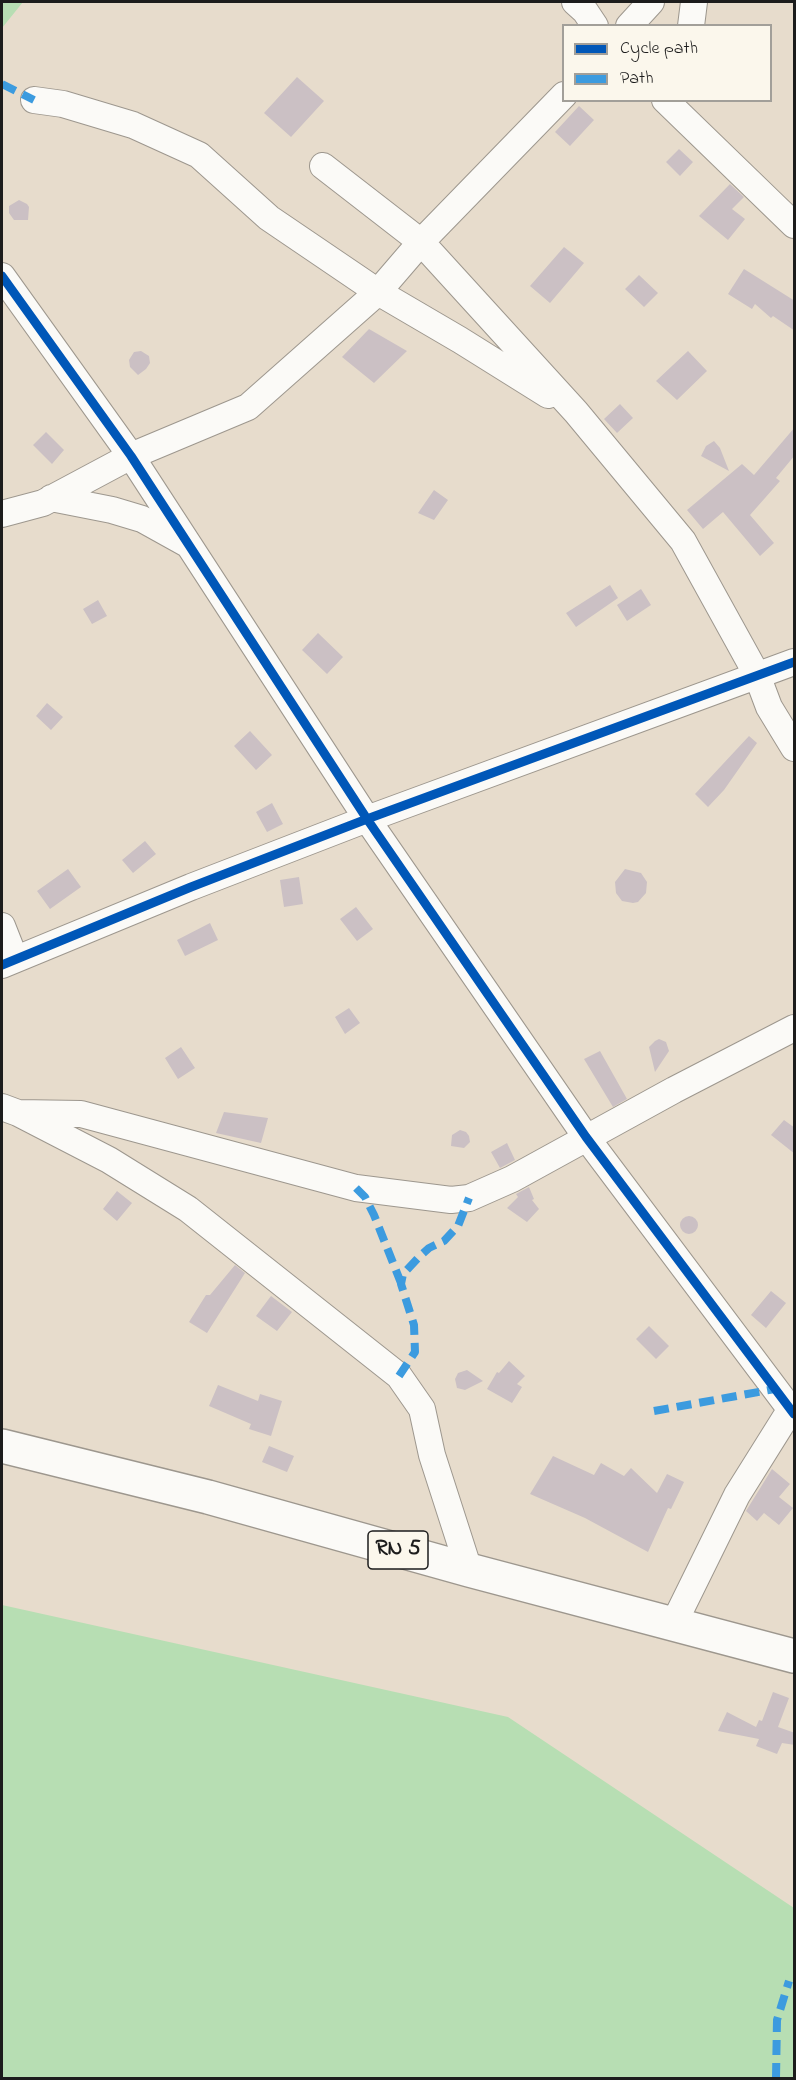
<!DOCTYPE html>
<style>
body{margin:0}
#map{position:relative;width:796px;height:2080px;overflow:hidden;background:#e7dccc;font-family:"Indie Flower",sans-serif}
canvas{display:block}
.frame{position:absolute;inset:0;border:3px solid #1c1c1c;pointer-events:none}
.legend{position:absolute;left:562px;top:24px;width:210px;height:78px;box-sizing:border-box;background:#fbf7ec;border:2px solid #a29f99;margin:0;padding:8px 10px;list-style:none;font-size:18px;color:#1c1c1c}
.legend li{display:flex;align-items:center;gap:12px;height:30px}
.legend b{width:30px;border:2px solid #a29f99}
</style>
<div id="map">
<canvas width="796" height="2080"></canvas>
<div class="frame"></div>
<ul class="legend">
<li><b style="height:8px;background:#0057b8"></b>Cycle path</li>
<li><b style="height:8px;background:#3c9bdf"></b>Path</li>
</ul>
</div>
<script>
const c = document.querySelector('canvas').getContext('2d');
c.lineJoin = 'round';
function fillPath(path, color) {
  c.fillStyle = color;
  c.fill(path, 'evenodd');
}
function poly(rows) {
  const path = new Path2D();
  for (const r of rows) {
    if (r.length === 3) {
      path.moveTo(r[0] + r[2], r[1]);
      path.arc(r[0], r[1], r[2], 0, 2 * Math.PI);
      continue;
    }
    path.moveTo(r[0], r[1]);
    for (let i = 2; i < r.length; i += 2) path.lineTo(r[i], r[i + 1]);
  }
  return path;
}
function trace(path, color, width, dash) {
  c.strokeStyle = color;
  c.lineWidth = width;
  c.lineCap = dash ? 'butt' : 'round';
  c.setLineDash(dash || []);
  c.stroke(path);
}
function label(font, color, halo, rows, align = 'center') {
  c.font = font + ' "Indie Flower",sans-serif';
  c.lineWidth = 4.5;
  c.setLineDash([]);
  c.textBaseline = 'middle';
  c.strokeStyle = halo;
  c.fillStyle = color;
  for (const [text, x, y, turn = 0] of rows) {
    c.save();
    c.translate(x, y);
    c.rotate((+turn || 0) * Math.PI / 180);
    c.textAlign = isNaN(turn) ? turn : align;
    if (halo) c.strokeText(text, 0, 0);
    c.fillText(text, 0, 0);
    c.restore();
  }
}
fillPath(poly([
 [2,2,23,2,2,28],
 [2,1605,508,1717,794,1908,794,2078,2,2078]
]), '#b7deb3');
fillPath(poly([
 [297,77,324,101,291,137,264,113],
 [579,106,594,120,570,146,555,132],
 [679,149,693,162,680,176,666,162],
 [730,184,744,197,732,209,745,219,728,240,699,216],
 [19,200,27,204,29,207,28,220,14,220,9,213,9,206],
 [564,247,584,263,550,303,530,286],
 [744,269,795,301,795,331,773,316,771,318,755,304,752,309,728,294],
 [639,275,658,293,644,307,625,289],
 [369,329,407,351,374,383,342,357],
 [141,351,149,356,150,363,146,369,138,375,130,367,129,360,134,352],
 [688,351,707,371,677,400,656,381],
 [620,404,633,418,617,433,604,419],
 [795,427,795,455,776,478,780,481,750,515,774,543,760,556,723,512,703,529,687,510,742,464,754,475],
 [46,432,64,450,52,464,33,445],
 [714,441,720,448,729,471,701,456,706,446],
 [434,490,448,500,434,520,418,513],
 [610,585,618,598,576,627,566,613],
 [641,589,651,605,627,621,617,605],
 [98,600,107,616,92,624,83,609],
 [318,633,343,657,327,674,302,650],
 [47,703,63,717,51,730,36,716],
 [250,731,272,755,256,770,234,746],
 [749,736,757,743,724,790,708,807,695,794],
 [272,803,283,824,267,832,256,812],
 [145,841,156,854,133,873,122,860],
 [68,869,81,887,50,909,37,891],
 [625,869,641,873,647,882,646,893,638,902,633,903,622,901,616,893,615,882],
 [299,877,303,904,284,907,280,880],
 [356,907,373,929,357,941,340,919],
 [210,923,218,940,185,956,177,940],
 [349,1008,360,1023,345,1034,335,1017],
 [659,1039,666,1042,669,1051,655,1072,649,1047,655,1041],
 [181,1047,195,1068,178,1079,165,1058],
 [600,1051,627,1099,613,1107,584,1059],
 [224,1112,268,1118,261,1143,216,1133],
 [784,1120,795,1128,795,1154,771,1135],
 [460,1130,466,1132,469,1136,470,1142,464,1148,451,1146,452,1135],
 [507,1143,515,1160,500,1168,491,1152],
 [529,1187,534,1199,532,1200,539,1209,527,1222,507,1208,518,1197,516,1194],
 [117,1191,132,1203,117,1221,103,1209],
 [689,1225,9],
 [235,1265,245,1273,207,1333,189,1322,206,1295,210,1295],
 [771,1291,786,1303,766,1328,751,1315],
 [271,1296,292,1312,277,1331,256,1316],
 [649,1326,669,1346,656,1359,636,1339],
 [509,1361,525,1376,517,1384,522,1387,512,1403,487,1389,497,1372,499,1373],
 [467,1370,483,1381,465,1390,457,1388,455,1379,458,1373],
 [218,1385,258,1401,260,1394,282,1401,271,1436,249,1429,251,1424,209,1406],
 [269,1446,294,1456,287,1472,262,1462],
 [553,1456,594,1475,601,1463,624,1476,631,1468,657,1493,667,1474,684,1482,671,1509,668,1508,648,1552,585,1518,530,1494],
 [772,1469,790,1484,779,1497,793,1508,779,1525,764,1513,757,1521,746,1511],
 [773,1692,789,1698,778,1727,795,1733,795,1745,782,1743,777,1754,756,1746,759,1739,718,1731,727,1712,756,1727,759,1720,762,1721]
]), '#cbc0c4');
const minor = poly([
 [575,2,585,11,595,26],
 [629,26,651,2],
 [691,26,694,2],
 [34,100,63,104,133,125,199,155,269,218,378,292,460,340,548,395],
 [665,100,794,225],
 [323,166,421,242,576,412,683,541,757,675,769,707,794,748],
 [2,276,131,456,367,819,586,1137,794,1414],
 [51,498,112,510,142,519,187,544],
 [2,514,43,503,131,456,248,407,378,292,421,242,564,95],
 [2,926,15,959],
 [2,965,191,887,367,819,794,662],
 [2,1107,18,1113,109,1160,188,1209,399,1376,422,1409,432,1455,469,1570],
 [18,1113,81,1114,356,1188,451,1200,469,1198,512,1179,674,1090,794,1028],
 [673,1625,737,1495,794,1404]
]);
const major = poly([
 [2,1446,208,1497,469,1570,794,1656]
]);
trace(minor, '#9d978e', 28);
trace(major, '#9d978e', 36);
trace(minor, '#fbfaf7', 26);
trace(major, '#fbfaf7', 33);
trace(poly([
 [2,84,34,100],
 [356,1188,365,1197,374,1215,401,1283],
 [399,1376,415,1352,414,1325,401,1284,403,1274,419,1257,429,1248,444,1241,458,1226,469,1198],
 [654,1411,775,1389],
 [776,2078,777,2020,789,1981]
]), '#3c9bdf', 8, [15, 8]);
trace(poly([
 [2,276,131,456,367,819,586,1137,794,1414],
 [2,965,191,887,367,819,794,662]
]), '#0057b8', 9);
for (const [x, y, w] of [
 [398,1550,60]
]) {
  const box = new Path2D();
  box.roundRect(x - w / 2, y - 19, w, 38, 4.5);
  c.fillStyle = '#fbf7ec';
  c.fill(box);
  trace(box, '#1c1c1c', 1.5);
}
label('bold 22px', '#1c1c1c', null, [
 ["RN 5",398,1550]
]);
</script>
